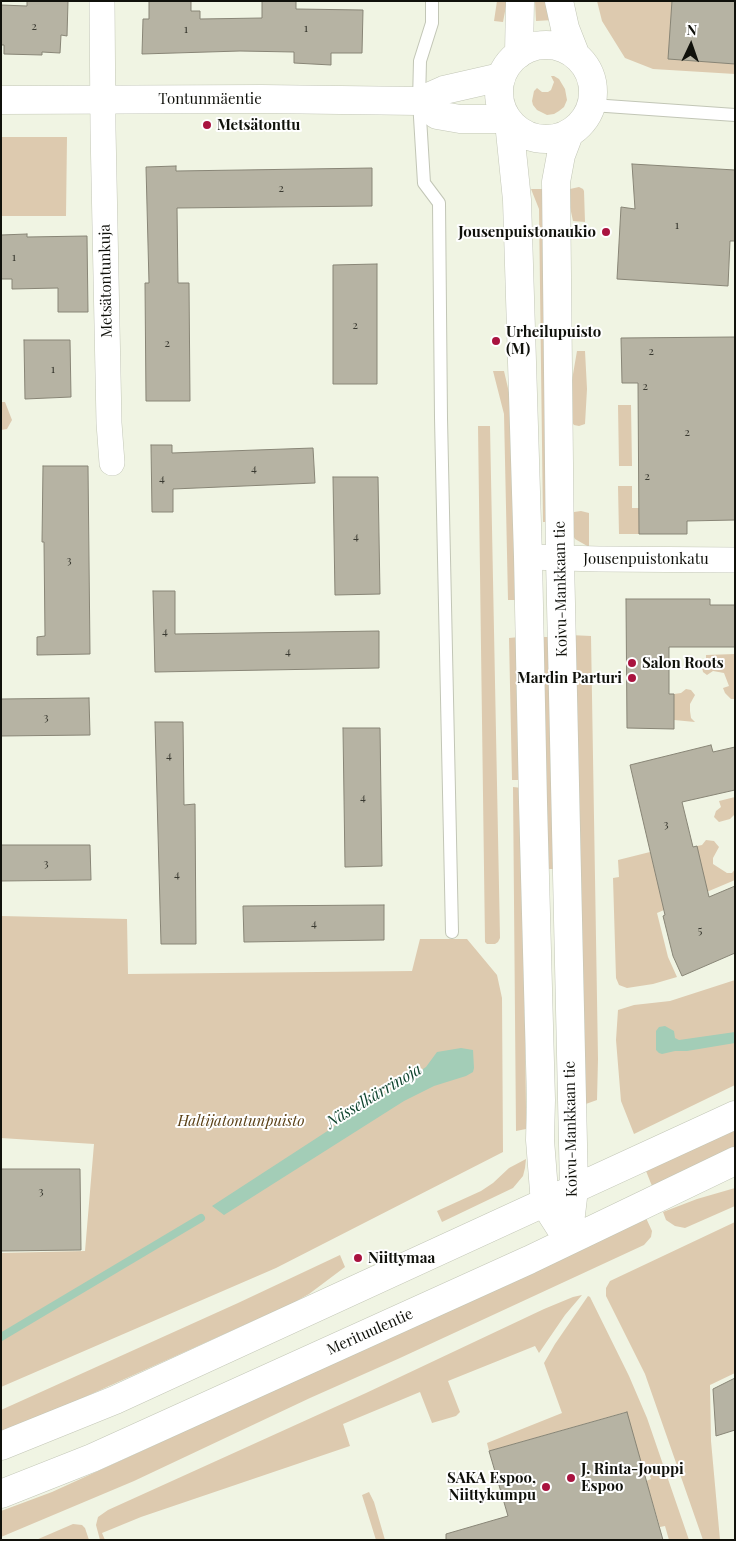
<!DOCTYPE html>
<meta charset="utf-8">
<style>
body{margin:0}
#map{position:relative;width:736px;height:1541px;overflow:hidden;background:#f0f4e3;font-family:"Playfair Display",serif}
canvas{display:block}
.frame{position:absolute;inset:0;border:2px solid #10110b;pointer-events:none}
.north{position:absolute;left:666px;top:20px;width:50px;height:50px;-webkit-text-stroke:4px #fff;paint-order:stroke;rotate:3deg;font-size:14px;font-weight:700;line-height:20px;text-align:center;color:#10110b}
.north::after{content:'';display:block;margin:auto;width:18px;height:22px;background:#10110b;clip-path:polygon(50% 0,100% 100%,50% 72%,0 100%)}
</style>
<div id="map">
<canvas width="736" height="1541"></canvas>
<div class="frame"></div>
<div class="north">N</div>
</div>
<script>
const c = document.querySelector('canvas').getContext('2d');
c.lineJoin = 'round';
function fillPath(path, color) {
  c.fillStyle = color;
  c.fill(path, 'evenodd');
}
function poly(rows) {
  const path = new Path2D();
  for (const r of rows) {
    if (r.length === 3) {
      path.moveTo(r[0] + r[2], r[1]);
      path.arc(r[0], r[1], r[2], 0, 2 * Math.PI);
      continue;
    }
    path.moveTo(r[0], r[1]);
    for (let i = 2; i < r.length; i += 2) path.lineTo(r[i], r[i + 1]);
  }
  return path;
}
function trace(path, color, width, dash) {
  c.strokeStyle = color;
  c.lineWidth = width;
  c.lineCap = dash ? 'butt' : 'round';
  c.setLineDash(dash || []);
  c.stroke(path);
}
function label(font, color, halo, rows, align = 'center') {
  c.font = font + ' "Playfair Display",serif';
  c.lineWidth = 4;
  c.setLineDash([]);
  c.textBaseline = 'middle';
  c.strokeStyle = halo;
  c.fillStyle = color;
  for (const [text, x, y, turn = 0] of rows) {
    c.save();
    c.translate(x, y);
    c.rotate((+turn || 0) * Math.PI / 180);
    c.textAlign = isNaN(turn) ? turn : align;
    if (halo) c.strokeText(text, 0, 0);
    c.fillText(text, 0, 0);
    c.restore();
  }
}
fillPath(poly([
 [497,1,507,1,503,22,494,21],
 [535,1,549,1,553,20,536,21],
 [597,1,735,1,735,74,653,69,625,58,602,21],
 [551,76,554,76,559,79,565,89,567,100,564,107,559,111,554,114,547,115,537,110,533,105,532,101,534,91,537,88,542,92,548,92,551,90,554,82],
 [1,137,67,137,66,216,1,216],
 [579,187,583,189,584,191,585,222,573,221,567,193,567,191,570,189],
 [531,189,544,189,549,522,543,522,539,209],
 [577,351,585,351,587,389,585,424,579,426,574,425,566,415],
 [493,371,504,371,514,414,518,600,508,600,504,414],
 [1,402,5,402,12,420,7,429,1,430],
 [618,405,631,405,632,466,619,466],
 [478,426,490,426,500,938,498,942,495,944,487,944,485,942],
 [618,486,632,486,632,508,639,508,639,534,619,534],
 [581,511,589,513,589,547,575,539,567,524,574,512],
 [570,635,591,636,598,1059,597,1100,583,1105],
 [519,637,522,780,512,780,509,638],
 [539,637,551,637,555,869,549,869,542,810],
 [735,654,735,699,731,699,725,693,723,688,729,686,724,673,713,671,707,675,703,672,702,667,706,660,706,655],
 [686,689,691,690,695,695,690,704,690,711,691,718,695,722,674,720,674,694,681,693],
 [513,787,522,788,526,1108,526,1129,516,1131],
 [735,797,735,814,730,819,719,822,714,817,716,811,721,807,719,801],
 [706,840,714,841,719,847,713,858,713,864,727,873,732,873,735,869,735,880,657,913,668,957,677,977,653,984,627,988,619,985,616,978,613,878,619,877,618,860,650,852,660,890,697,846,702,845],
 [1,916,127,919,128,974,412,971,420,939,467,939,497,975,502,998,503,1152,276,1268,1,1387,1,1253,85,1251,94,1144,1,1138],
 [735,980,735,1085,634,1134,621,1101,616,1040,618,1010,634,1005,670,1001],
 [735,1130,735,1149,652,1186,646,1171],
 [526,1159,525,1168,523,1176,513,1188,442,1222,437,1211,481,1191,493,1183,509,1168],
 [735,1188,735,1206,685,1228,675,1226,666,1220,663,1212,697,1199],
 [646,1218,652,1231,651,1237,644,1245,400,1358,310,1398,134,1481,1,1537,1,1511,52,1492,133,1455,462,1304,510,1284],
 [735,1222,735,1373,710,1385,711,1441,720,1540,703,1540,645,1374,606,1296,606,1288,610,1281],
 [340,1255,345,1267,309,1294,293,1303,25,1424,1,1433,1,1410,238,1303],
 [582,1295,565,1315,539,1353,535,1346,448,1381,460,1412,456,1416,432,1423,420,1392,343,1424,350,1446,141,1517,102,1533,105,1540,100,1540,96,1525,98,1517,108,1510,366,1393,544,1309,573,1297],
 [588,1296,590,1297,629,1376,647,1418,689,1540,669,1540,665,1526,660,1527,646,1481,651,1479,649,1473,644,1474,626,1412,489,1451,487,1443,562,1413,544,1363,555,1344],
 [369,1492,374,1502,385,1540,376,1540,362,1495],
 [73,1524,82,1525,85,1528,89,1540,36,1540]
]), '#ddcaaf');
fillPath(poly([
 [665,1026,674,1031,675,1038,679,1040,735,1032,735,1043,687,1051,675,1051,662,1054,659,1053,656,1050,656,1031,659,1027],
 [461,1048,473,1050,474,1068,473,1072,466,1076,434,1086,404,1101,224,1215,212,1206,426,1067,437,1052]
]), '#a3cdb7');
trace(poly([
 [1,1337,201,1218]
]), '#a3cdb7', 8);
const building = poly([
 [27,1,68,1,67,36,61,35,60,53,42,52,42,55,4,54,4,45,1,45,1,5,27,6,27,1],
 [149,1,191,1,191,11,200,11,200,19,262,18,262,1,296,1,296,9,363,10,362,53,331,53,331,65,294,63,294,52,240,51,142,54,143,19,149,19,149,1],
 [672,1,735,1,735,64,668,59,672,1],
 [632,164,735,170,735,241,730,241,728,286,617,279,621,207,635,209,632,164],
 [176,166,176,171,372,168,372,206,177,208,178,283,189,283,190,401,146,401,145,283,149,283,146,167,176,166],
 [27,234,27,237,87,236,88,312,58,312,58,288,12,289,12,279,1,279,1,235,27,234],
 [377,264,377,384,333,384,333,265,377,264],
 [735,337,735,520,687,521,687,534,639,534,638,383,622,383,621,338,735,337],
 [24,340,70,340,71,397,25,399,24,340],
 [151,445,172,445,172,453,313,448,315,483,173,489,173,512,152,512,151,445],
 [43,466,88,466,90,654,37,655,37,637,45,636,44,542,42,542,43,466],
 [333,477,378,477,380,594,335,595,333,477],
 [153,591,175,591,175,634,379,631,379,668,155,672,153,591],
 [626,599,710,599,710,605,735,605,735,647,669,647,669,694,674,694,674,729,627,728,626,599],
 [89,698,90,735,1,736,1,699,89,698],
 [155,722,183,722,184,805,195,804,196,944,161,944,155,722],
 [343,728,380,728,382,866,345,867,343,728],
 [711,745,713,752,735,747,735,790,682,802,693,847,697,846,709,897,735,886,735,953,682,976,673,956,663,916,665,915,630,765,711,745],
 [1,845,90,845,91,880,1,881,1,845],
 [384,905,384,940,244,942,243,906,384,905],
 [1,1169,80,1169,81,1250,1,1251,1,1169],
 [735,1378,735,1430,716,1436,713,1389,735,1378],
 [627,1412,663,1540,446,1540,446,1534,508,1516,489,1451,627,1412]
]);
fillPath(building, '#b6b3a3');
trace(building, '#888576', 1);
const lane = poly([
 [432,1,432,23,420,61,419,101,424,183,439,203,441,418,452,932],
 [592,105,735,115]
]);
const street = poly([
 [102,1,103,129,109,423,112,463],
 [528,557,599,559,735,560]
]);
const secondary = poly([
 [1,100,262,99,419,101,444,90,501,77],
 [419,101,437,115,460,119,507,119]
]);
const primary = poly([
 [559,1,565,28,576,56],
 [546,92,47],
 [519,54,520,1],
 [509,122,517,200,528,557,533,802,541,1100,540,1140,545,1204,568,1240],
 [568,1240,574,1189,560,559,556,182,561,155,569,134],
 [1,1446,115,1400,735,1115],
 [1,1494,92,1458,529,1260,735,1161]
]);
trace(lane, '#c2c6b6', 14);
trace(street, '#c2c6b6', 26);
trace(secondary, '#c2c6b6', 29);
trace(primary, '#c2c6b6', 29);
trace(lane, '#fff', 12);
trace(street, '#fff', 25);
trace(secondary, '#fff', 28);
trace(primary, '#fff', 28);
for (const [x, y, r, color] of [
 [207,125,5,"#a9133f"],
 [606,232,5,"#a9133f"],
 [496,341,5,"#a9133f"],
 [632,663,5,"#a9133f"],
 [632,678,5,"#a9133f"],
 [358,1258,5,"#a9133f"],
 [571,1478,5,"#a9133f"],
 [546,1487,5,"#a9133f"]
]) {
  const dot = new Path2D();
  dot.arc(x, y, r, 0, 2 * Math.PI);
  c.fillStyle = color;
  c.fill(dot);
  trace(dot, '#fff', 2);
}
label('12px', '#3a3a31', null, [
 ["2",34,26],
 ["1",306,28],
 ["1",186,29],
 ["2",281,188],
 ["1",677,225],
 ["1",14,257],
 ["2",355,325],
 ["2",167,343],
 ["2",651,351],
 ["1",53,369],
 ["2",645,386],
 ["2",687,432],
 ["4",254,468],
 ["2",647,476],
 ["4",162,478],
 ["4",356,536],
 ["3",69,560],
 ["4",165,631],
 ["4",288,651],
 ["3",46,717],
 ["4",169,755],
 ["4",363,797],
 ["3",666,824],
 ["3",46,863],
 ["4",177,874],
 ["4",314,923],
 ["5",700,930],
 ["3",41,1191]
]);
label('15px', '#10110b', '#fff', [
 ["Tontunmäentie",210,99],
 ["Metsätontunkuja",106,281,-91],
 ["Jousenpuistonkatu",646,559],
 ["Koivu-Mankkaan tie",561,589,-91],
 ["Koivu-Mankkaan tie",571,1129,-91],
 ["Merituulentie",370,1332,-24]
]);
label('bold 15px', '#10110b', '#fff', [
 ["Metsätonttu",217,125],
 ["Jousenpuistonaukio",596,232,"right"],
 ["Urheilupuisto",506,332],
 ["(M)",506,349],
 ["Salon Roots",642,663],
 ["Mardin Parturi",622,678,"right"],
 ["Niittymaa",368,1258],
 ["J. Rinta-Jouppi",581,1469],
 ["Espoo",581,1486],
 ["SAKA Espoo,",536,1478,"right"],
 ["Niittykumpu",536,1495,"right"]
], 'left');
label('italic 15px', '#5a4016', '#fff', [
 ["Haltijatontunpuisto",241,1121]
]);
label('italic 16px', '#0f442e', '#fff', [
 ["Nässelkärrinoja",374,1096,-31]
]);
</script>
